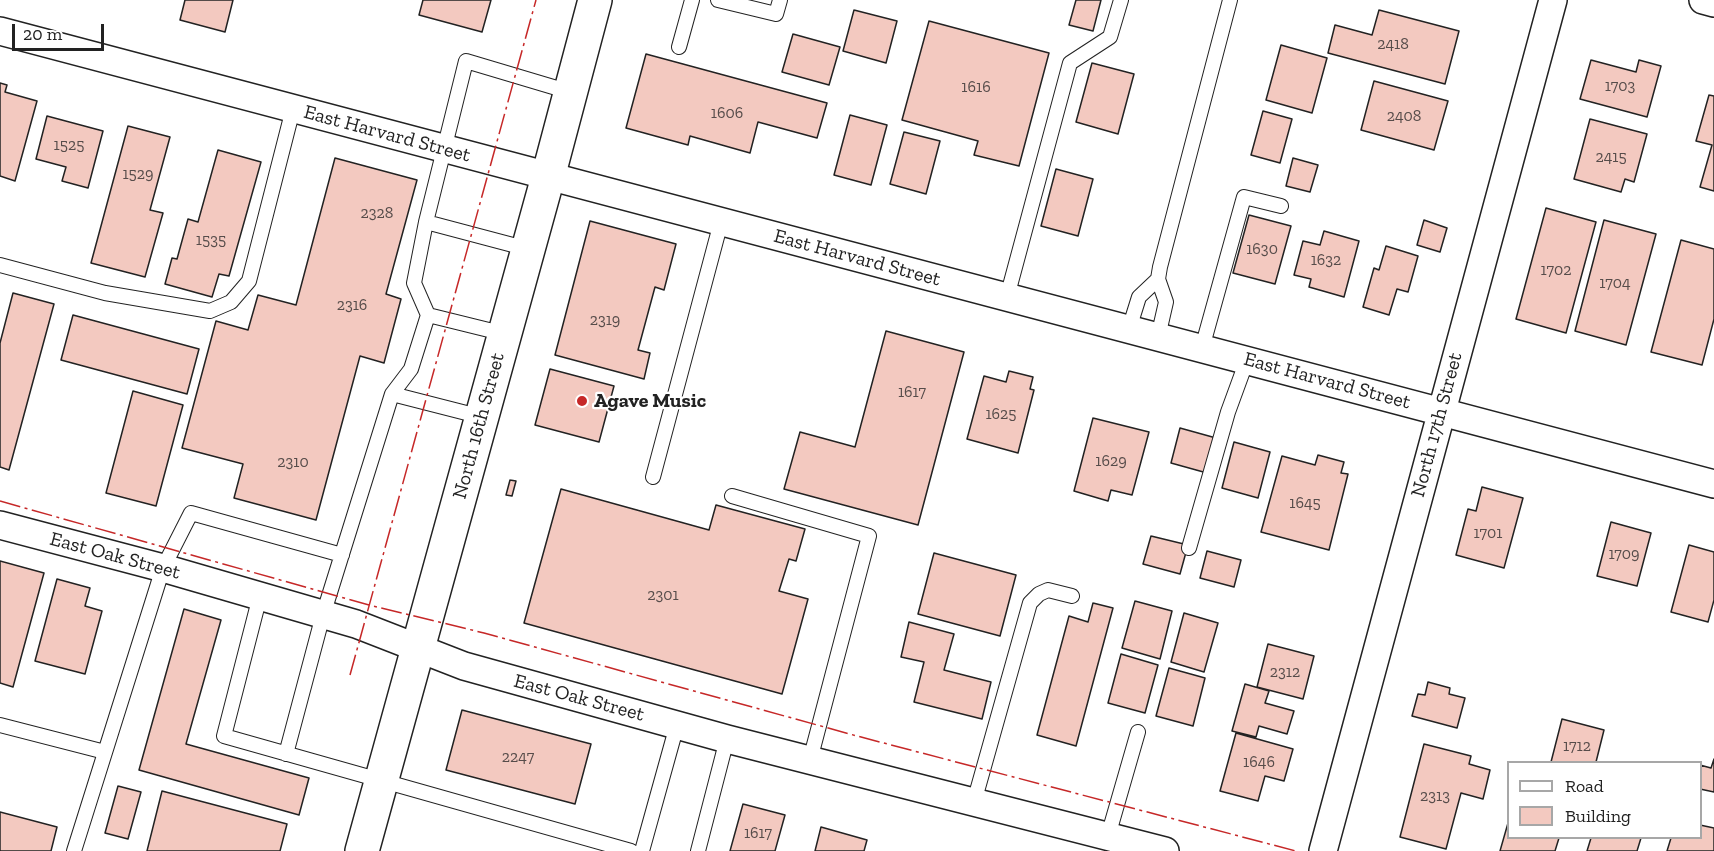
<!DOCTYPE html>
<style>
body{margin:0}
#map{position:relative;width:1714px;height:851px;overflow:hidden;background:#fff;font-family:"Zilla Slab",serif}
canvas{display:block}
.legend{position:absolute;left:1507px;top:761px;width:195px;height:78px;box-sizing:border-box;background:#fff;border:2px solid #a7a7a7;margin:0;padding:8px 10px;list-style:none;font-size:18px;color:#222}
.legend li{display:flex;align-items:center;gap:12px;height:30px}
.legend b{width:30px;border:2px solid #a7a7a7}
.scale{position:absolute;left:12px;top:24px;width:92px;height:27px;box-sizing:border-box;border:3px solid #222;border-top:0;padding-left:8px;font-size:18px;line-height:21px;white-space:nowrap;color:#222;-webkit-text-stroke:4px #fff;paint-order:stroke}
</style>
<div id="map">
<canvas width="1714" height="851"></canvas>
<ul class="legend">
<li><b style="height:8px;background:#fff"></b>Road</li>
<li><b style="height:16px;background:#f3c9c0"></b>Building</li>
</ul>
<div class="scale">20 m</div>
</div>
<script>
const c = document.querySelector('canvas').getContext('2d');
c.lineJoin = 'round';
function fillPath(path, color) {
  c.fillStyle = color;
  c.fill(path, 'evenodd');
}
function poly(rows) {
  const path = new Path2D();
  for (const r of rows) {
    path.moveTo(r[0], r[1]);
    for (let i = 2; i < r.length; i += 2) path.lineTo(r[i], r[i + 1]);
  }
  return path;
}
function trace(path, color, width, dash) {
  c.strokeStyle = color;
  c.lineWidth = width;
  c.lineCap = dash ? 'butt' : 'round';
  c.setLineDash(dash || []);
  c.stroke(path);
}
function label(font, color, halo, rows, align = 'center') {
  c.font = font + ' "Zilla Slab",serif';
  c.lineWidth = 4.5;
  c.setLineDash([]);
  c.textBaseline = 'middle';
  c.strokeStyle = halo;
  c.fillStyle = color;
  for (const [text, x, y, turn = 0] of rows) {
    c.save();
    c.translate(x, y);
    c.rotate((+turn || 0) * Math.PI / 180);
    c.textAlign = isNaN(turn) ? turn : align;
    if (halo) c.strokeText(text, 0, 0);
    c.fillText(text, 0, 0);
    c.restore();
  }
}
const building = poly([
 [185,0,233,0,225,32,180,20,185,0],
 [423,0,491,0,482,32,419,15,423,0],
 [1076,0,1101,0,1093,31,1069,25,1076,0],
 [854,10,897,21,886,63,843,51,854,10],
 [1379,10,1459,31,1445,84,1328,53,1335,25,1372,35,1379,10],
 [929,21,1049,53,1019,166,974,155,978,141,902,120,929,21],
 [793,34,840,47,829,85,782,72,793,34],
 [1281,45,1327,58,1312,113,1266,100,1281,45],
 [646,54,827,103,817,138,758,122,750,153,690,136,688,145,626,128,646,54],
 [1591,60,1636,72,1639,60,1661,66,1647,117,1580,99,1591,60],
 [1092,63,1134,74,1118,134,1076,122,1092,63],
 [1374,81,1448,101,1434,150,1361,130,1374,81],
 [0,83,7,85,5,92,37,101,15,181,0,176,0,83],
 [1709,95,1714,96,1714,191,1700,187,1712,145,1696,141,1709,95],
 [1263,111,1292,119,1280,163,1251,155,1263,111],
 [850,115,887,125,871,185,834,175,850,115],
 [47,116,103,131,88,188,62,181,66,167,36,159,47,116],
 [1590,119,1647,134,1634,182,1625,179,1621,192,1574,179,1590,119],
 [128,126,170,137,150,210,163,213,145,277,91,263,128,126],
 [904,132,940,141,926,194,890,184,904,132],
 [218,150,261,162,229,276,219,274,212,297,165,284,172,258,177,259,188,219,198,222,218,150],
 [335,158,417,180,386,294,401,299,384,363,360,356,316,520,234,498,243,464,182,448,216,321,248,330,258,295,296,305,335,158],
 [1293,158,1318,165,1310,192,1286,186,1293,158],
 [1056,169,1093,179,1078,236,1041,226,1056,169],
 [1546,208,1596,222,1566,333,1516,319,1546,208],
 [1249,215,1291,226,1275,284,1233,273,1249,215],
 [1424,220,1447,228,1440,252,1417,245,1424,220],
 [1604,220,1656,234,1626,345,1575,331,1604,220],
 [590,221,676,244,664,290,655,287,638,350,650,353,644,379,555,355,590,221],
 [1324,231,1359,241,1344,297,1309,287,1311,279,1294,275,1303,241,1320,245,1324,231],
 [1681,240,1714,249,1714,319,1702,365,1651,352,1681,240],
 [1386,246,1418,256,1408,292,1397,289,1389,315,1363,307,1374,268,1379,270,1386,246],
 [13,293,54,304,9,470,0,467,0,343,13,293],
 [73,315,199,349,187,394,61,360,73,315],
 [886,331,964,352,918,525,784,489,800,432,855,447,886,331],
 [550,369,614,386,599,442,535,425,550,369],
 [1009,371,1033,377,1030,389,1034,390,1018,453,967,439,984,376,1006,382,1009,371],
 [133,391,183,405,156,506,106,493,133,391],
 [1093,418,1149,432,1132,495,1111,490,1108,501,1074,491,1093,418],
 [1180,428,1216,438,1207,473,1171,463,1180,428],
 [1234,442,1270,452,1258,498,1222,488,1234,442],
 [1318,455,1344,462,1341,473,1348,474,1329,550,1261,532,1282,456,1315,465,1318,455],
 [510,480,516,481,512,496,506,495,510,480],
 [1482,487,1523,498,1504,568,1456,555,1468,509,1476,511,1482,487],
 [561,489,709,530,716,505,805,529,796,561,789,559,779,591,808,599,782,694,524,623,561,489],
 [1611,522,1651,533,1637,586,1597,576,1611,522],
 [1151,536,1188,545,1180,574,1143,564,1151,536],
 [1689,545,1714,552,1714,600,1708,622,1671,612,1689,545],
 [1207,551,1241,560,1234,587,1200,578,1207,551],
 [934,553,1016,575,1000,636,918,614,934,553],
 [0,561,44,573,13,687,0,683,0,561],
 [57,579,90,588,85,606,102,611,85,674,35,661,57,579],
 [1135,601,1172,611,1160,659,1122,648,1135,601],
 [1093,603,1113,608,1076,746,1037,735,1069,616,1088,622,1093,603],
 [184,609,221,620,186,744,309,778,299,815,139,770,184,609],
 [1184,613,1218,623,1204,672,1171,662,1184,613],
 [909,622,954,634,944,670,991,682,982,719,914,702,924,662,901,657,909,622],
 [1268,644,1314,656,1303,699,1257,687,1268,644],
 [1121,654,1158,665,1145,713,1108,703,1121,654],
 [1169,668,1205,678,1193,726,1156,716,1169,668],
 [1428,682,1450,688,1449,694,1465,698,1457,728,1412,716,1418,694,1425,695,1428,682],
 [1245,684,1269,691,1265,703,1294,711,1287,734,1259,726,1256,737,1232,731,1245,684],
 [462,710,591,744,575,804,446,770,462,710],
 [1562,719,1604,730,1596,762,1551,762,1562,719],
 [1236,733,1293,749,1284,781,1265,776,1258,801,1220,791,1236,733],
 [1424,744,1471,756,1469,764,1490,770,1483,799,1461,793,1446,849,1400,837,1424,744],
 [1714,759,1714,792,1700,789,1700,765,1711,768,1714,759],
 [118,786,141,792,128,839,105,833,118,786],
 [162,791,287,824,280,851,147,851,162,791],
 [743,804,785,815,775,851,730,851,743,804],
 [0,812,57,827,51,851,0,851,0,812],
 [1508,823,1508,838,1559,838,1555,851,1500,851,1508,823],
 [1700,825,1714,828,1714,851,1667,851,1671,838,1700,838,1700,825],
 [821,827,867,840,864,851,815,851,821,827],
 [1591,838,1641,838,1637,851,1587,851,1591,838]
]);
fillPath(building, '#f3c9c0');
trace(building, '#222', 1.5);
const service = poly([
 [718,0,776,14,780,0],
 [679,47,692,0],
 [426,222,528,249],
 [0,265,105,293,210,311,231,302,249,281,293,109],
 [1007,297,1070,63,1110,37,1121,0],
 [428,315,505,334],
 [1129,329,1139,297,1158,279],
 [1158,337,1166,302,1158,279,1160,267,1230,0],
 [1202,348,1244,197,1281,206],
 [392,394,482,417],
 [653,477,721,222],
 [732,496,869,536,810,760],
 [1189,548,1228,412,1247,360],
 [260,596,224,736,631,851],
 [0,725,105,752],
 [286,754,323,615,392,394,411,369,428,315,414,283,426,222,466,61,570,92],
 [974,802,1030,603,1039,594,1048,590,1072,596],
 [1108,836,1138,732],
 [74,851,163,568,191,513,342,555],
 [642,851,677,725],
 [698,851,727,739]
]);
const minor = poly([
 [1703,0,1714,3],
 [0,31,1714,484],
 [0,525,163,568,356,624,464,666,727,739,1165,851],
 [1323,851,1553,0]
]);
const secondary = poly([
 [362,851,548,177,595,0]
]);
trace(service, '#222', 16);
trace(minor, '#222', 30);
trace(secondary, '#222', 36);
trace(service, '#fff', 14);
trace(minor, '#fff', 27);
trace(secondary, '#fff', 33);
trace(poly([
 [0,501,369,605,484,633,857,736,1296,851],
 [350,675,536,0]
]), '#c62828', 1.5, [21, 4.5, 3, 4.5]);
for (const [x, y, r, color] of [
 [582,401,6,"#c62828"]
]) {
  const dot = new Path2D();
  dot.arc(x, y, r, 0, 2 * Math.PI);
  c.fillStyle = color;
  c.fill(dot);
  trace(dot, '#fff', 2);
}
label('16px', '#564c4a', null, [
 ["2418",1393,44],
 ["1703",1620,86],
 ["1616",976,87],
 ["1606",727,113],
 ["2408",1404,116],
 ["1525",69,145],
 ["2415",1611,157],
 ["1529",138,174],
 ["2328",377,213],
 ["1535",211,240],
 ["1630",1262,249],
 ["1632",1326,260],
 ["1702",1556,270],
 ["1704",1615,283],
 ["2316",352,305],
 ["2319",605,320],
 ["1617",912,392],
 ["1625",1001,414],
 ["1629",1111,461],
 ["2310",293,462],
 ["1645",1305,503],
 ["1701",1488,533],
 ["1709",1624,554],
 ["2301",663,595],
 ["2312",1285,672],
 ["1712",1577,746],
 ["2247",518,757],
 ["1646",1259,762],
 ["2313",1435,796],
 ["1617",758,833]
]);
label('20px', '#222', '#fff', [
 ["East Harvard Street",387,134,15],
 ["East Harvard Street",857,258,15],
 ["East Harvard Street",1327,381,15],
 ["North 17th Street",1437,425,-75],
 ["North 16th Street",479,426,-75],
 ["East Oak Street",115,556,15],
 ["East Oak Street",579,698,15]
]);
label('bold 20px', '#222', '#fff', [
 ["Agave Music",594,401]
], 'left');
</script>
